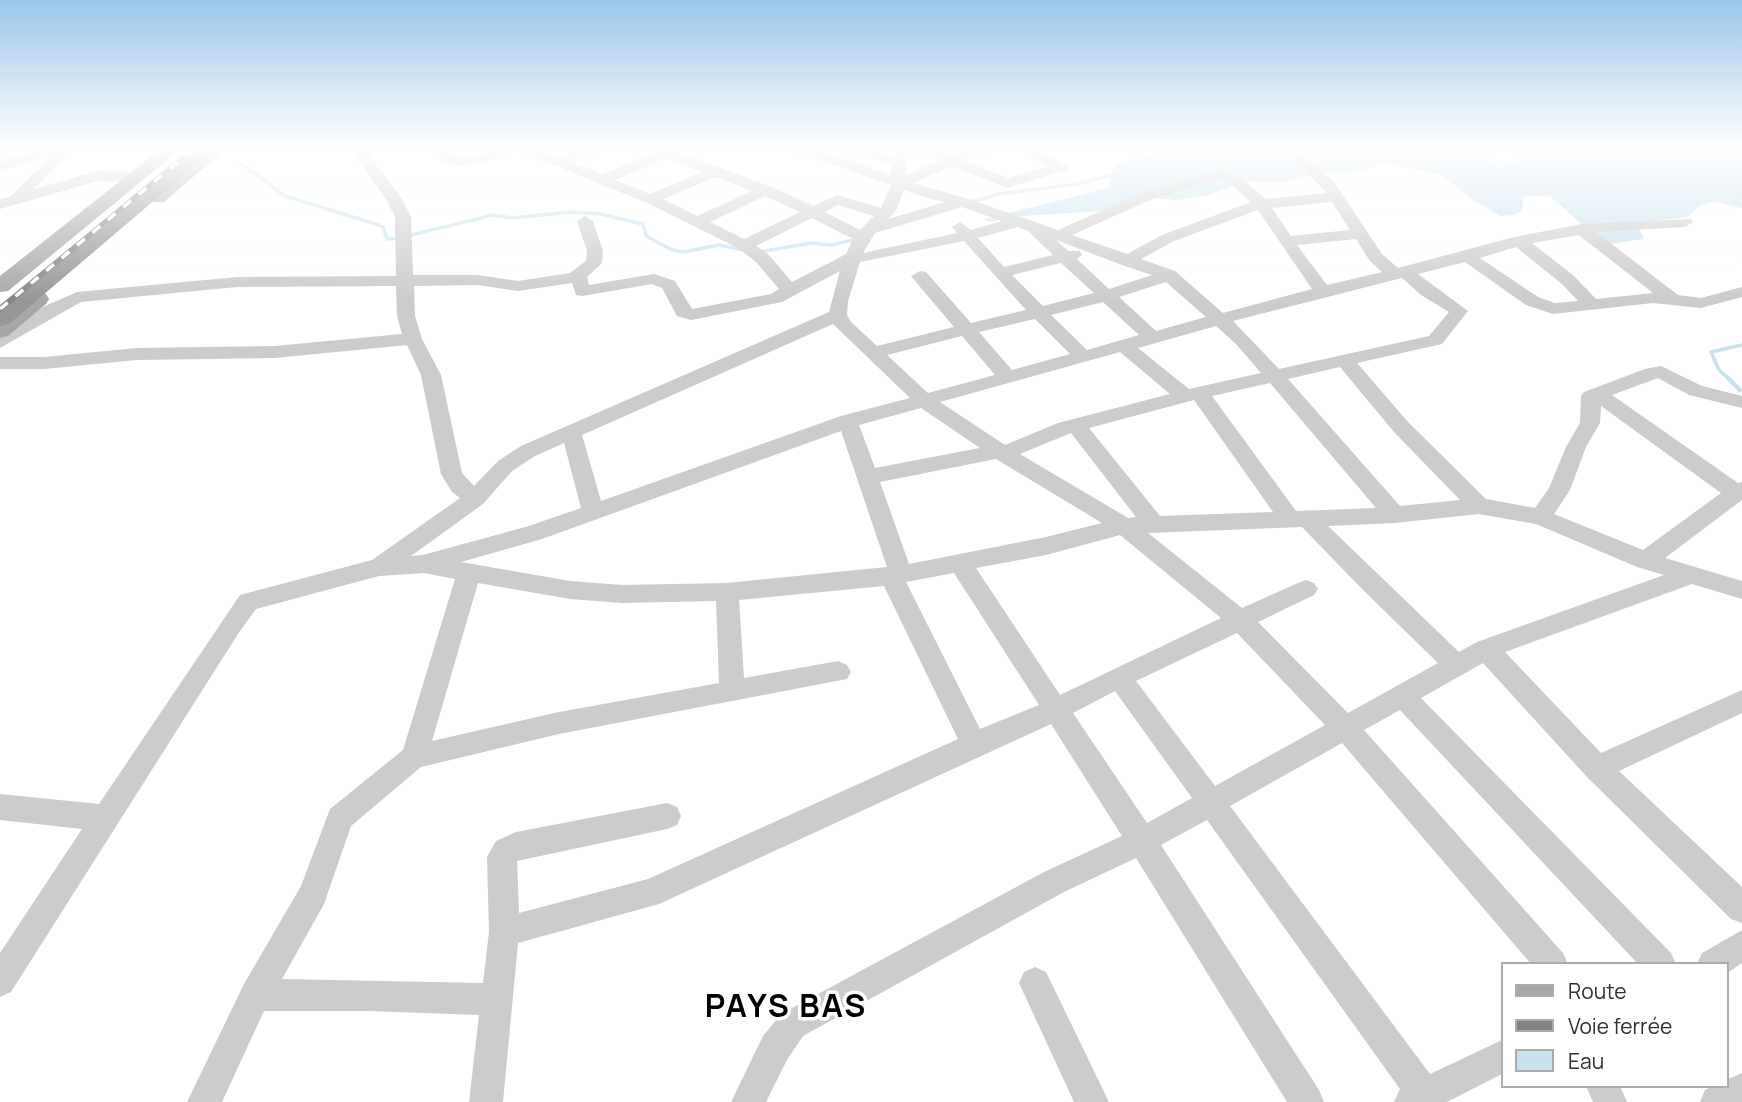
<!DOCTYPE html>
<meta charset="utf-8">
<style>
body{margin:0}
#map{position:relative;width:1742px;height:1102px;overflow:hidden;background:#fff;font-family:Manrope,sans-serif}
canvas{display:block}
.legend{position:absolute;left:1501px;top:962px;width:228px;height:126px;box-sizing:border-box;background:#fff;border:2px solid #acacac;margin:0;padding:9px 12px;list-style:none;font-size:21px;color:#2f2f2f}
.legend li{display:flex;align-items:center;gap:14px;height:35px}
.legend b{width:35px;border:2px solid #acacac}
</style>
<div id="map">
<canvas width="1742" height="1102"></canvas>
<ul class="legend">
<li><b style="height:9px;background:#a7a7a7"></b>Route</li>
<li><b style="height:9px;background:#848484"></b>Voie ferrée</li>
<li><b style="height:19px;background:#c8e2ee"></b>Eau</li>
</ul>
</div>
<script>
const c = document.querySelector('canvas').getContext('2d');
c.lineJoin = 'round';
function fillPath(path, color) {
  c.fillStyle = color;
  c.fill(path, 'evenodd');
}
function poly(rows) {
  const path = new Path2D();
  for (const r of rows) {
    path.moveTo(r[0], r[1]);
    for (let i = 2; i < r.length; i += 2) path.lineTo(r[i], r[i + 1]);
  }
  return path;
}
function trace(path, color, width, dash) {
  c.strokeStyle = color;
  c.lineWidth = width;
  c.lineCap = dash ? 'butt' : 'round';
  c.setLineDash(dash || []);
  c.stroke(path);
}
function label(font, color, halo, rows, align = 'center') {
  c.font = font + ' Manrope,sans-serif';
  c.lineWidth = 7;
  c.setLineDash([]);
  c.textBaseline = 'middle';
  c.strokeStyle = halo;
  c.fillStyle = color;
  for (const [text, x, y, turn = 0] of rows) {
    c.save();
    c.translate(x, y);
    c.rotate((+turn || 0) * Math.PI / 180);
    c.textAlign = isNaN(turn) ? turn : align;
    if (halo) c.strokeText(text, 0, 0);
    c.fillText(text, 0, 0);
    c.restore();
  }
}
fillPath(poly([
 [1192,147,1215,147,1247,156,1298,147,1461,147,1502,165,1551,147,1742,147,1742,208,1713,202,1701,205,1687,217,1631,224,1640,230,1644,239,1609,244,1582,225,1549,195,1523,197,1523,210,1514,215,1500,216,1475,201,1440,174,1384,163,1351,173,1319,171,1284,182,1249,181,1208,195,1176,200,1152,198,1102,211,1006,217,991,222,984,219,1109,188,1112,171,1122,161]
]), '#c8e2ee');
trace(poly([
 [239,162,285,196,379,225,383,227,387,239,398,238],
 [971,202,999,194,1078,184,1117,174],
 [407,236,493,215,512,218,569,212,600,214,643,224,646,236,670,249,683,252,719,245,743,250],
 [759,252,811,243,831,245,857,239],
 [1730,380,1719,370,1711,352,1742,345]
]), '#c8e2ee', 3.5);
trace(poly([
 [1728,378,1740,390]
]), '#c8e2ee', 4.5);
fillPath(poly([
 [54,147,75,147,34,189,97,171,135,172,143,177,135,182,98,181,0,209,0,199,11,196,50,157,0,170,0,161,54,147],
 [349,147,363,147,402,199,411,217,413,275,478,275,518,281,570,273,586,261,587,251,577,221,585,216,593,221,603,251,602,263,587,277,589,285,654,274,675,281,692,309,771,294,779,289,756,262,738,248,645,202,514,149,483,163,457,166,442,161,428,147,443,147,459,157,475,156,497,147,532,147,558,157,584,147,603,147,601,150,571,162,602,174,654,153,644,147,679,147,682,150,680,153,772,187,813,206,837,195,881,208,891,185,791,150,789,147,809,147,891,175,891,164,845,150,843,147,864,147,895,156,904,147,929,147,952,156,974,147,993,147,991,150,965,161,1008,178,1048,166,1015,147,1032,147,1068,167,1066,170,1007,188,952,166,913,183,969,199,1058,230,1140,194,1221,170,1241,178,1266,199,1327,193,1293,159,1300,155,1305,156,1334,182,1382,254,1398,268,1514,237,1582,224,1691,219,1693,222,1685,227,1596,232,1678,295,1701,298,1742,287,1742,297,1701,308,1653,303,1553,314,1526,305,1465,262,1418,274,1468,311,1442,344,1357,363,1408,422,1486,499,1535,508,1549,488,1566,447,1580,423,1581,396,1584,392,1645,369,1661,366,1702,386,1742,396,1742,408,1689,395,1658,378,1612,395,1738,483,1742,482,1742,500,1665,558,1742,581,1742,599,1692,584,1505,652,1601,753,1742,690,1742,713,1619,771,1742,887,1742,923,1731,919,1587,777,1483,663,1421,698,1671,953,1676,964,1638,964,1400,710,1364,730,1563,953,1568,964,1531,964,1342,743,1230,806,1430,1074,1502,1040,1502,1074,1447,1102,1394,1102,1400,1089,1207,820,1161,845,1319,1090,1324,1102,1287,1102,1136,858,1064,892,803,1036,787,1060,766,1102,731,1102,763,1036,781,1014,1044,872,1122,836,1051,724,659,904,518,943,503,1102,469,1102,479,1015,368,1011,264,1011,222,1102,187,1102,244,984,301,886,330,809,403,750,455,579,424,573,379,576,256,609,238,634,11,992,0,997,0,953,82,829,0,820,0,794,99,804,240,595,372,560,460,498,452,492,441,474,421,375,407,345,275,358,137,360,44,369,0,369,0,357,44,357,137,348,275,346,402,334,397,316,396,286,237,287,81,302,0,348,0,334,45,306,77,292,237,277,396,276,395,217,386,199,349,147],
 [915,151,939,161,906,175,905,163,915,151],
 [667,158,702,172,650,194,615,180,667,158],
 [716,177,752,191,697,216,663,199,716,177],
 [1219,179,1231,184,1251,202,1162,235,1127,254,1072,235,1150,200,1219,179],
 [904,190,928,198,945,202,888,219,897,209,904,190],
 [765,196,800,212,744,239,710,222,765,196],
 [1332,202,1350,230,1291,236,1272,208,1332,202],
 [838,205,874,216,860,230,825,212,838,205],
 [962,207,1002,221,971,230,960,222,952,227,957,233,863,253,875,233,962,207],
 [1258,210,1312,289,1223,313,1175,271,1141,259,1174,241,1258,210],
 [812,218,853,239,846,254,792,282,768,254,756,246,812,218],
 [1018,227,1028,231,1053,255,1004,267,978,238,1018,227],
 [1579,235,1653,293,1596,299,1574,276,1532,243,1579,235],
 [1356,239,1370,261,1382,272,1327,285,1297,245,1356,239],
 [1056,240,1122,265,1152,275,1109,289,1077,259,1082,255,1080,251,1068,251,1056,240],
 [964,241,1026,310,971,323,926,272,920,271,911,276,954,327,877,346,851,322,847,315,848,301,860,262,964,241],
 [1516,247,1562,284,1578,301,1555,303,1538,297,1480,258,1516,247],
 [1061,263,1094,293,1043,306,1012,275,1061,263],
 [840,271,829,312,521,446,498,461,474,486,462,473,441,375,422,339,415,316,414,286,478,285,518,291,572,283,576,295,582,296,652,284,662,288,677,316,691,320,782,302,840,271],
 [1402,278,1421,295,1449,312,1429,336,1279,369,1233,321,1402,278],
 [1166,282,1206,317,1156,331,1119,297,1166,282],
 [1103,302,1139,335,1087,350,1051,315,1103,302],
 [1035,319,1070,354,1012,370,979,332,1035,319],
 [833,324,910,398,841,416,601,501,582,435,833,324],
 [1216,326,1236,344,1261,373,1189,389,1138,348,1216,326],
 [962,336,995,375,928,393,887,355,962,336],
 [1120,352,1170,394,1058,423,1005,445,940,402,1120,352],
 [1340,367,1394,432,1460,500,1400,506,1288,379,1340,367],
 [1270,383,1376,508,1296,511,1212,396,1270,383],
 [1194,400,1273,512,1160,516,1089,428,1194,400],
 [1601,406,1721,493,1643,550,1554,514,1570,490,1586,447,1600,423,1601,406],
 [921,408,980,448,875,468,859,425,921,408],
 [841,431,887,567,727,583,622,585,570,581,461,562,542,539,841,431],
 [1071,433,1136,517,1128,518,1020,454,1071,433],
 [564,443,581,508,529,526,423,555,411,556,483,504,512,471,535,456,564,443],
 [996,459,1102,523,1046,537,909,564,880,482,996,459],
 [1479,514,1536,524,1637,567,1664,575,1477,642,1459,652,1328,526,1395,523,1479,514],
 [1302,527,1363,590,1438,663,1348,713,1258,622,1314,595,1318,589,1314,583,1306,580,1298,583,1242,608,1148,533,1302,527],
 [1120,535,1221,618,1060,695,976,568,1046,555,1120,535],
 [954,573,1039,705,980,729,906,582,954,573],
 [478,583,570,599,622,603,716,601,719,683,559,712,432,741,478,583],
 [884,586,958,739,648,879,519,913,517,861,667,829,677,825,681,816,677,807,667,803,516,832,496,841,487,857,489,932,483,983,282,979,324,904,351,826,421,767,559,734,847,679,851,672,847,665,838,661,744,678,739,600,884,586],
 [1237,633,1325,725,1215,786,1136,681,1237,633],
 [1115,691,1192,798,1147,823,1073,713,1115,691],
 [1701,147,1742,149,1742,157,1703,150,1701,147],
 [1742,930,1742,963,1726,974,1726,964,1697,964,1702,953,1742,930],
 [1035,967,1046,972,1109,1102,1074,1102,1019,983,1024,972,1035,967],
 [1742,1073,1742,1102,1700,1102,1705,1090,1713,1086,1726,1086,1726,1080,1742,1073],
 [1586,1086,1620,1086,1627,1102,1593,1102,1586,1086]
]), '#ccc');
fillPath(poly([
 [163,147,183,147,8,291,0,292,0,276,163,147],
 [209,147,228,147,164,202,150,202,147,198,150,194,209,147],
 [38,293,46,294,49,299,46,304,8,336,0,338,0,320,30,294,38,293]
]), '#a7a7a7');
fillPath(poly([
 [194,147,217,147,9,324,0,326,0,305,194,147]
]), '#969696');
const rail = poly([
 [0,309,196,147]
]);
trace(rail, '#848484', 5);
trace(rail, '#fff', 3.5, [10]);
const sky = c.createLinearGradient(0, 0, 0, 301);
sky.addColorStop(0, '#9bc6ea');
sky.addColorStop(0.49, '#fff');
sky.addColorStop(1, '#ffffff00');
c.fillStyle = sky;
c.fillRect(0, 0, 1742, 301);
c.letterSpacing = '2px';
label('bold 32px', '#000', '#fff', [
 ["PAYS BAS",786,1008]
]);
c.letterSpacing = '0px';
</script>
